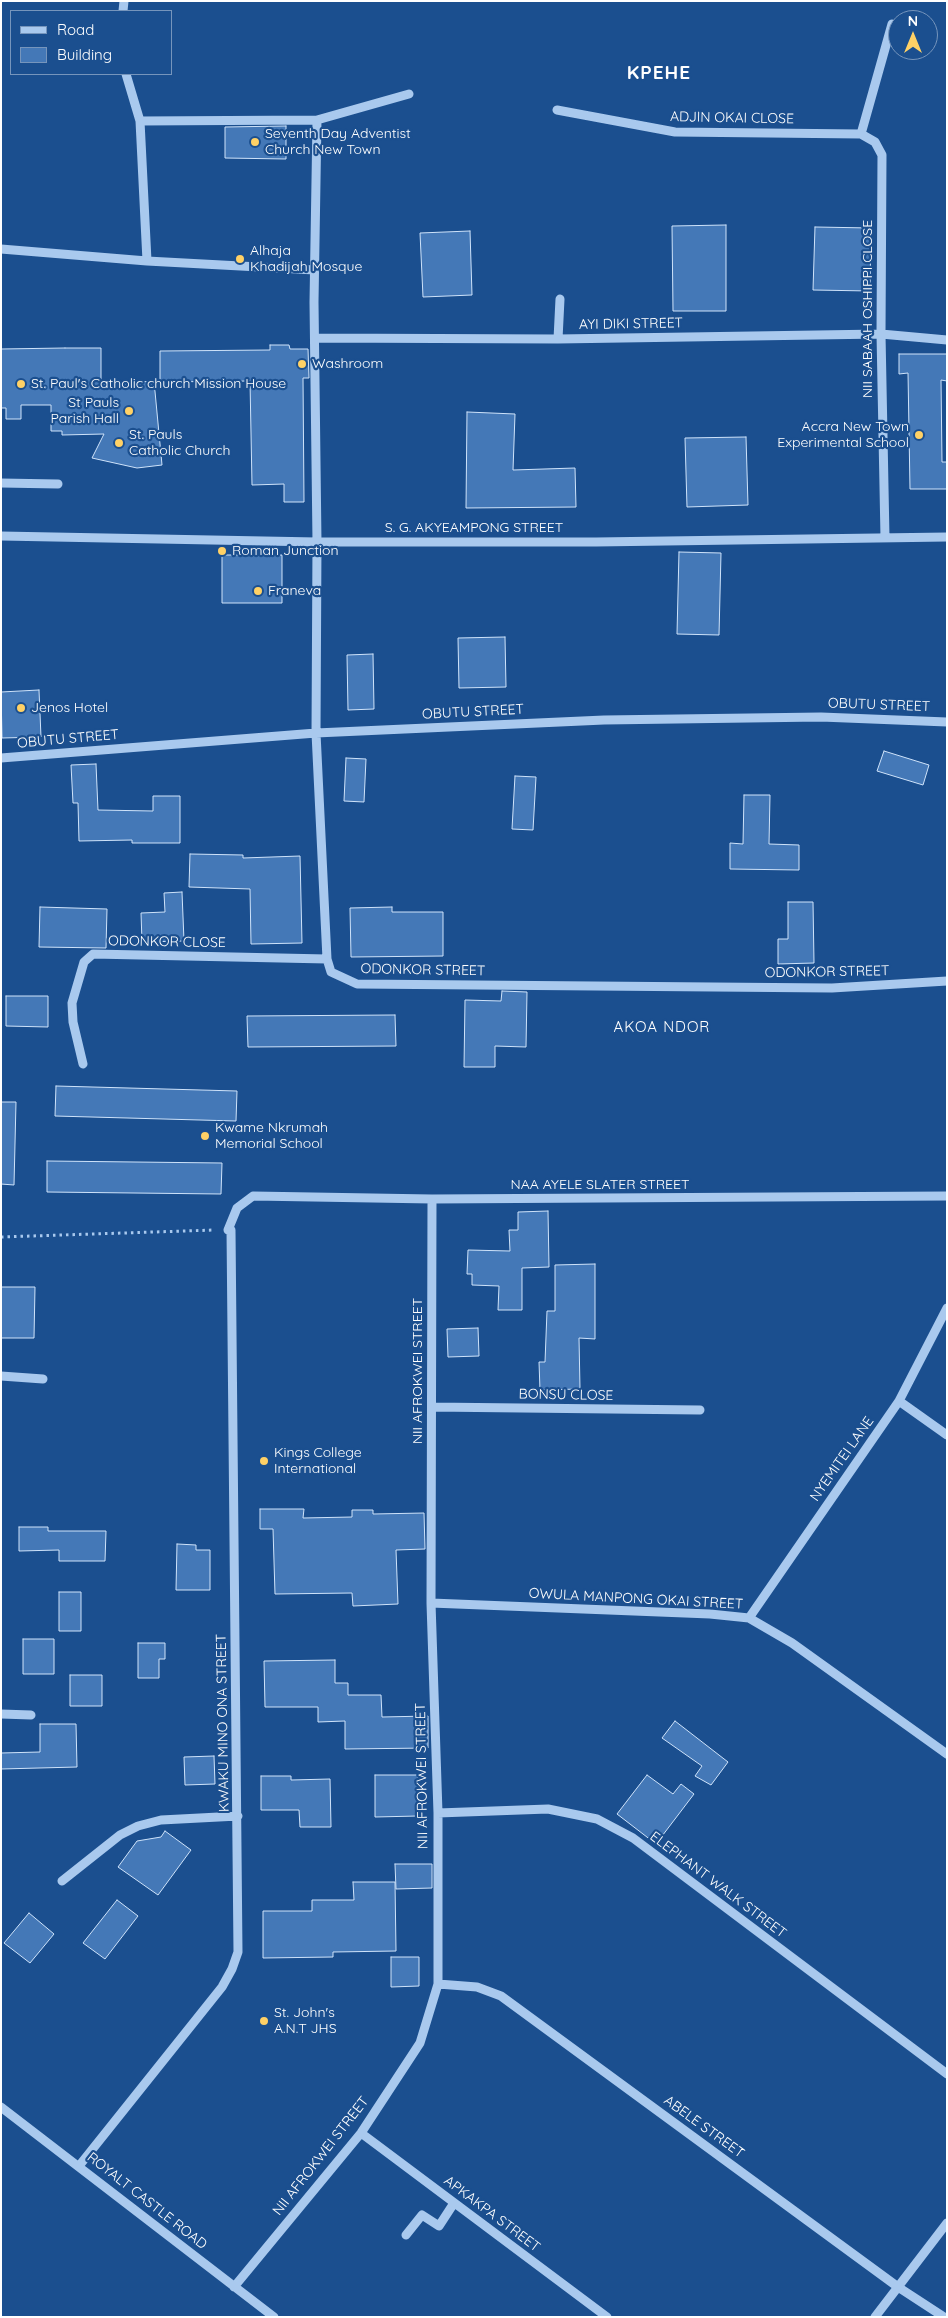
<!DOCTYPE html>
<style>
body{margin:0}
#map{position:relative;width:948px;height:2318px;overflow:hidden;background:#1b4f8f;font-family:Quicksand,sans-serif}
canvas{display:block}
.frame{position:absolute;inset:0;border:2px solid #fff;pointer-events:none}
.legend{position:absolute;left:10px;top:10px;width:162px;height:65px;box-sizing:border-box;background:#1b4f8f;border:1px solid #7695bc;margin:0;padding:6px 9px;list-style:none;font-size:15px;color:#fff}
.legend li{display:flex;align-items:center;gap:10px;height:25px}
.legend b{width:25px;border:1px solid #7695bc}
.north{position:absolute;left:888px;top:10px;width:50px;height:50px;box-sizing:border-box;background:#1b4f8f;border:1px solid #7695bc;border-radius:50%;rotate:0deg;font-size:14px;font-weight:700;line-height:20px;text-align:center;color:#fff}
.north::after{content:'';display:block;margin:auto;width:18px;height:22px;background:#ffd166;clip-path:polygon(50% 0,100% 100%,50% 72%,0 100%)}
</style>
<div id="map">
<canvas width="948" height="2318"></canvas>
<div class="frame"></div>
<ul class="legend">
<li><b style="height:6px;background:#a9c9ee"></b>Road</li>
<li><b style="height:14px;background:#4478b7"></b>Building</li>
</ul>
<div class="north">N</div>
</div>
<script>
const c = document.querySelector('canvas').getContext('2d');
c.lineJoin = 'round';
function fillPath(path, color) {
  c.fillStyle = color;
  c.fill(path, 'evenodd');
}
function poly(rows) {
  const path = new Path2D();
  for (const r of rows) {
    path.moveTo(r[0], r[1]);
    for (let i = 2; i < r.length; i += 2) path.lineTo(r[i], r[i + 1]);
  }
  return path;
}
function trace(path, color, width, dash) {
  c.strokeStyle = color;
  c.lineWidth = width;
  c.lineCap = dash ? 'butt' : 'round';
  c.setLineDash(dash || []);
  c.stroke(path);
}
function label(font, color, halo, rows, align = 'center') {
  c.font = font + ' Quicksand,sans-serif';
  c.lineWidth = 4.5;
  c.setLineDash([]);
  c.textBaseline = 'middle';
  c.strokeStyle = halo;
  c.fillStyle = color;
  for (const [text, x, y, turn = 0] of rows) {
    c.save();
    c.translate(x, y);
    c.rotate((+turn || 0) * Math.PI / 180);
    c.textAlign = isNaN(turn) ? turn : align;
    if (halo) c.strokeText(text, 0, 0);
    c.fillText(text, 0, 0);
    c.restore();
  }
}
const building = poly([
 [286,126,286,159,225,158,225,127,286,126],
 [726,225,726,311,673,311,672,226,726,225],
 [815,227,871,228,870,291,813,290,815,227],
 [470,231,472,295,423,297,420,233,470,231],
 [270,345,289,345,290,349,308,349,309,378,303,378,304,502,284,502,284,484,252,485,250,381,160,382,160,351,270,350,270,345],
 [65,348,101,348,101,385,154,381,162,465,137,468,92,458,104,434,62,435,62,431,51,431,51,405,21,405,21,419,6,419,6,408,1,408,1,349,65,348],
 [899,354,947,354,947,381,941,380,942,462,947,462,947,489,910,489,908,373,899,374,899,354],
 [467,412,515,414,513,470,575,468,576,507,466,508,467,412],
 [746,437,748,505,687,507,685,438,746,437],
 [679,552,721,553,719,635,677,634,679,552],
 [222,555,282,555,282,603,222,603,222,555],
 [505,637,506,687,459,688,458,638,505,637],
 [373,654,374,709,348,710,347,655,373,654],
 [39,690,41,737,2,738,1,692,39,690],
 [884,751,929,765,923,785,877,771,884,751],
 [346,758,366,759,364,802,344,801,346,758],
 [96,764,98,810,153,811,153,796,180,796,180,843,132,843,132,840,79,841,78,803,73,803,71,765,96,764],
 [515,776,536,777,533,830,512,829,515,776],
 [744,795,770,795,769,844,799,845,799,870,730,869,730,843,743,844,744,795],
 [190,854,243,855,243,858,300,856,302,943,251,944,250,889,189,887,190,854],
 [182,892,184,941,142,942,141,913,165,912,164,893,182,892],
 [788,902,813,902,814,963,778,964,778,939,788,939,788,902],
 [40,907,107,909,106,948,39,947,40,907],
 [392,907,392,912,443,912,443,956,351,957,350,908,392,907],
 [502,991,527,992,526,1047,495,1046,495,1067,464,1067,465,1000,501,1001,502,991],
 [6,996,48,996,48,1027,6,1026,6,996],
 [395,1015,396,1046,248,1047,247,1016,395,1015],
 [56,1086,237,1091,236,1121,55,1116,56,1086],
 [1,1102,16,1102,14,1185,1,1184,1,1102],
 [47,1161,222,1163,221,1194,47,1192,47,1161],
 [548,1211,549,1267,522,1268,522,1310,498,1310,499,1286,472,1285,472,1274,467,1274,468,1250,510,1251,509,1230,518,1230,518,1212,548,1211],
 [595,1264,595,1339,579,1338,580,1389,540,1390,539,1362,545,1362,547,1311,555,1311,555,1265,595,1264],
 [1,1287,35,1287,34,1338,1,1338,1,1287],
 [478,1328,479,1356,448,1357,447,1329,478,1328],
 [260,1509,304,1509,303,1518,352,1517,352,1510,373,1510,373,1514,424,1513,425,1549,396,1550,398,1604,353,1606,352,1593,275,1594,273,1529,260,1529,260,1509],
 [19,1527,48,1527,48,1531,106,1531,105,1561,59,1561,59,1550,19,1551,19,1527],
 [177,1544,196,1545,196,1550,210,1550,210,1590,176,1590,177,1544],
 [59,1592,81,1592,81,1631,59,1631,59,1592],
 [23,1639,54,1639,54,1674,23,1674,23,1639],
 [138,1643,165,1643,165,1659,159,1659,159,1678,138,1678,138,1643],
 [335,1660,335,1683,348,1683,348,1695,381,1695,382,1717,428,1716,428,1748,345,1749,345,1721,318,1722,318,1707,265,1707,264,1661,335,1660],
 [70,1675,102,1675,102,1706,70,1706,70,1675],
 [675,1721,728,1762,711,1785,695,1776,702,1766,662,1738,675,1721],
 [40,1724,76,1724,77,1767,1,1769,1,1753,40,1752,40,1724],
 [214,1756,215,1784,185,1785,184,1757,214,1756],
 [375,1775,418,1775,418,1816,375,1817,375,1775],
 [647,1775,673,1794,681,1784,694,1794,656,1844,617,1814,647,1775],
 [261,1776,291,1776,291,1780,330,1779,331,1827,300,1827,299,1810,261,1810,261,1776],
 [165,1831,191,1850,158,1895,118,1867,137,1841,161,1837,165,1831],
 [395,1864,432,1864,432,1888,396,1889,395,1864],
 [353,1882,395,1882,396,1951,333,1952,333,1957,263,1958,263,1911,312,1911,312,1900,354,1900,353,1882],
 [117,1900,138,1916,105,1959,83,1943,117,1900],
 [29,1913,54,1934,30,1963,4,1943,29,1913],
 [391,1957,419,1957,419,1986,391,1987,391,1957]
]);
fillPath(building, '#4478b7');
trace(building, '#cfe3fa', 1);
trace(poly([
 [1,1237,215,1230]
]), '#a9c9ee', 3, [2.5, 4]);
trace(poly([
 [123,11,124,1],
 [126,74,140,121,147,261],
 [409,94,317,120,314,302,317,542,316,733,327,959,331,972,357,984,832,988,947,981],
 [557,110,675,132,861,134,875,142,882,155,881,334,885,538],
 [140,121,317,120],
 [861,134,892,24],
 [1,249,147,261,315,270],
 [315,338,558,339,881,334,947,340],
 [558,339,560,299],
 [1,483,58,484],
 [1,536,317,542,596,542,947,537],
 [1,758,316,733,604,720,821,717,947,722],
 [83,1064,73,1022,72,1003,84,962,93,954,327,959],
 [1,1376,43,1379],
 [899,1401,947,1435],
 [432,1407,700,1410],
 [431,1603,710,1614,749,1618,792,1643,947,1754],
 [749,1618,899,1401,947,1308],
 [1,1714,31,1715],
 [438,1813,548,1809,597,1819,633,1838,947,2074],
 [62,1881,120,1835,138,1826,161,1820,238,1816],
 [438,1984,477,1987,501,1996,898,2287,944,2317],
 [1,2107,274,2317],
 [361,2133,607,2317],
 [79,2166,222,1987,232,1969,238,1952,231,1230,228,1230,237,1208,253,1196,432,1199,947,1196],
 [406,2235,422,2215,439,2226,454,2203],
 [234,2287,361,2133,420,2043,438,1984,438,1813,431,1603,432,1199],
 [875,2317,947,2223]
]), '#a9c9ee', 9);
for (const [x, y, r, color] of [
 [255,142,5,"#ffd166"],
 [240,259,5,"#ffd166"],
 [302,364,5,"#ffd166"],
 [21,384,5,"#ffd166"],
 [129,411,5,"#ffd166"],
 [919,435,5,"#ffd166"],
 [119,443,5,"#ffd166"],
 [222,551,5,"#ffd166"],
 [258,591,5,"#ffd166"],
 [21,708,5,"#ffd166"],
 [205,1136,5,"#ffd166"],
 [264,1461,5,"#ffd166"],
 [264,2021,5,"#ffd166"]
]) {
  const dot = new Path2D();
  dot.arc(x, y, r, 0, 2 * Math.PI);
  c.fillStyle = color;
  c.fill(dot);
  trace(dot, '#1b4f8f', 2);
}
label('14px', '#fff', '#1b4f8f', [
 ["ADJIN OKAI CLOSE",732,118,1],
 ["NII SABAAH OSHIPPI CLOSE",868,309,-90],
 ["AYI DIKI STREET",631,324,-1],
 ["S. G. AKYEAMPONG STREET",474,528],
 ["OBUTU STREET",879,705,2],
 ["OBUTU STREET",473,712,-3],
 ["OBUTU STREET",68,739,-5],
 ["ODONKOR CLOSE",167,942,1],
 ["ODONKOR STREET",423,970,1],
 ["ODONKOR STREET",827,972,-1],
 ["NAA AYELE SLATER STREET",600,1185],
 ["NII AFROKWEI STREET",418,1371,-90],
 ["BONSU CLOSE",566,1395,1],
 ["NYEMITEI LANE",842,1459,-55],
 ["OWULA MANPONG OKAI STREET",636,1599,3],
 ["KWAKU MINO ONA STREET",223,1723,-91],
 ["NII AFROKWEI STREET",422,1776,-91],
 ["ELEPHANT WALK STREET",718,1885,37],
 ["ABELE STREET",704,2127,36],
 ["NII AFROKWEI STREET",321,2156,-52],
 ["ROYALT CASTLE ROAD",147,2201,38],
 ["APKAKPA STREET",492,2214,37]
]);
label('14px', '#fff', '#1b4f8f', [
 ["Seventh Day Adventist",265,134],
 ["Church New Town",265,150],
 ["Alhaja",250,251],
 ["Khadijah Mosque",250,267],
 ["Washroom",312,364],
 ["St. Paul's Catholic church Mission House",31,384],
 ["St Pauls",119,403,"right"],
 ["Parish Hall",119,419,"right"],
 ["Accra New Town",909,427,"right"],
 ["Experimental School",909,443,"right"],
 ["St. Pauls",129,435],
 ["Catholic Church",129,451],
 ["Roman Junction",232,551],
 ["Franeva",268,591],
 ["Jenos Hotel",31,708],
 ["Kwame Nkrumah",215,1128],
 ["Memorial School",215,1144],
 ["Kings College",274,1453],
 ["International",274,1469],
 ["St. John's",274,2013],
 ["A.N.T JHS",274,2029]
], 'left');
c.letterSpacing = '1px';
label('15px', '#fff', '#1b4f8f', [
 ["AKOA NDOR",662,1027]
]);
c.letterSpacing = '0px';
c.letterSpacing = '1px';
label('bold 19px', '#fff', '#1b4f8f', [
 ["KPEHE",659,73]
]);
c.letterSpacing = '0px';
</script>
